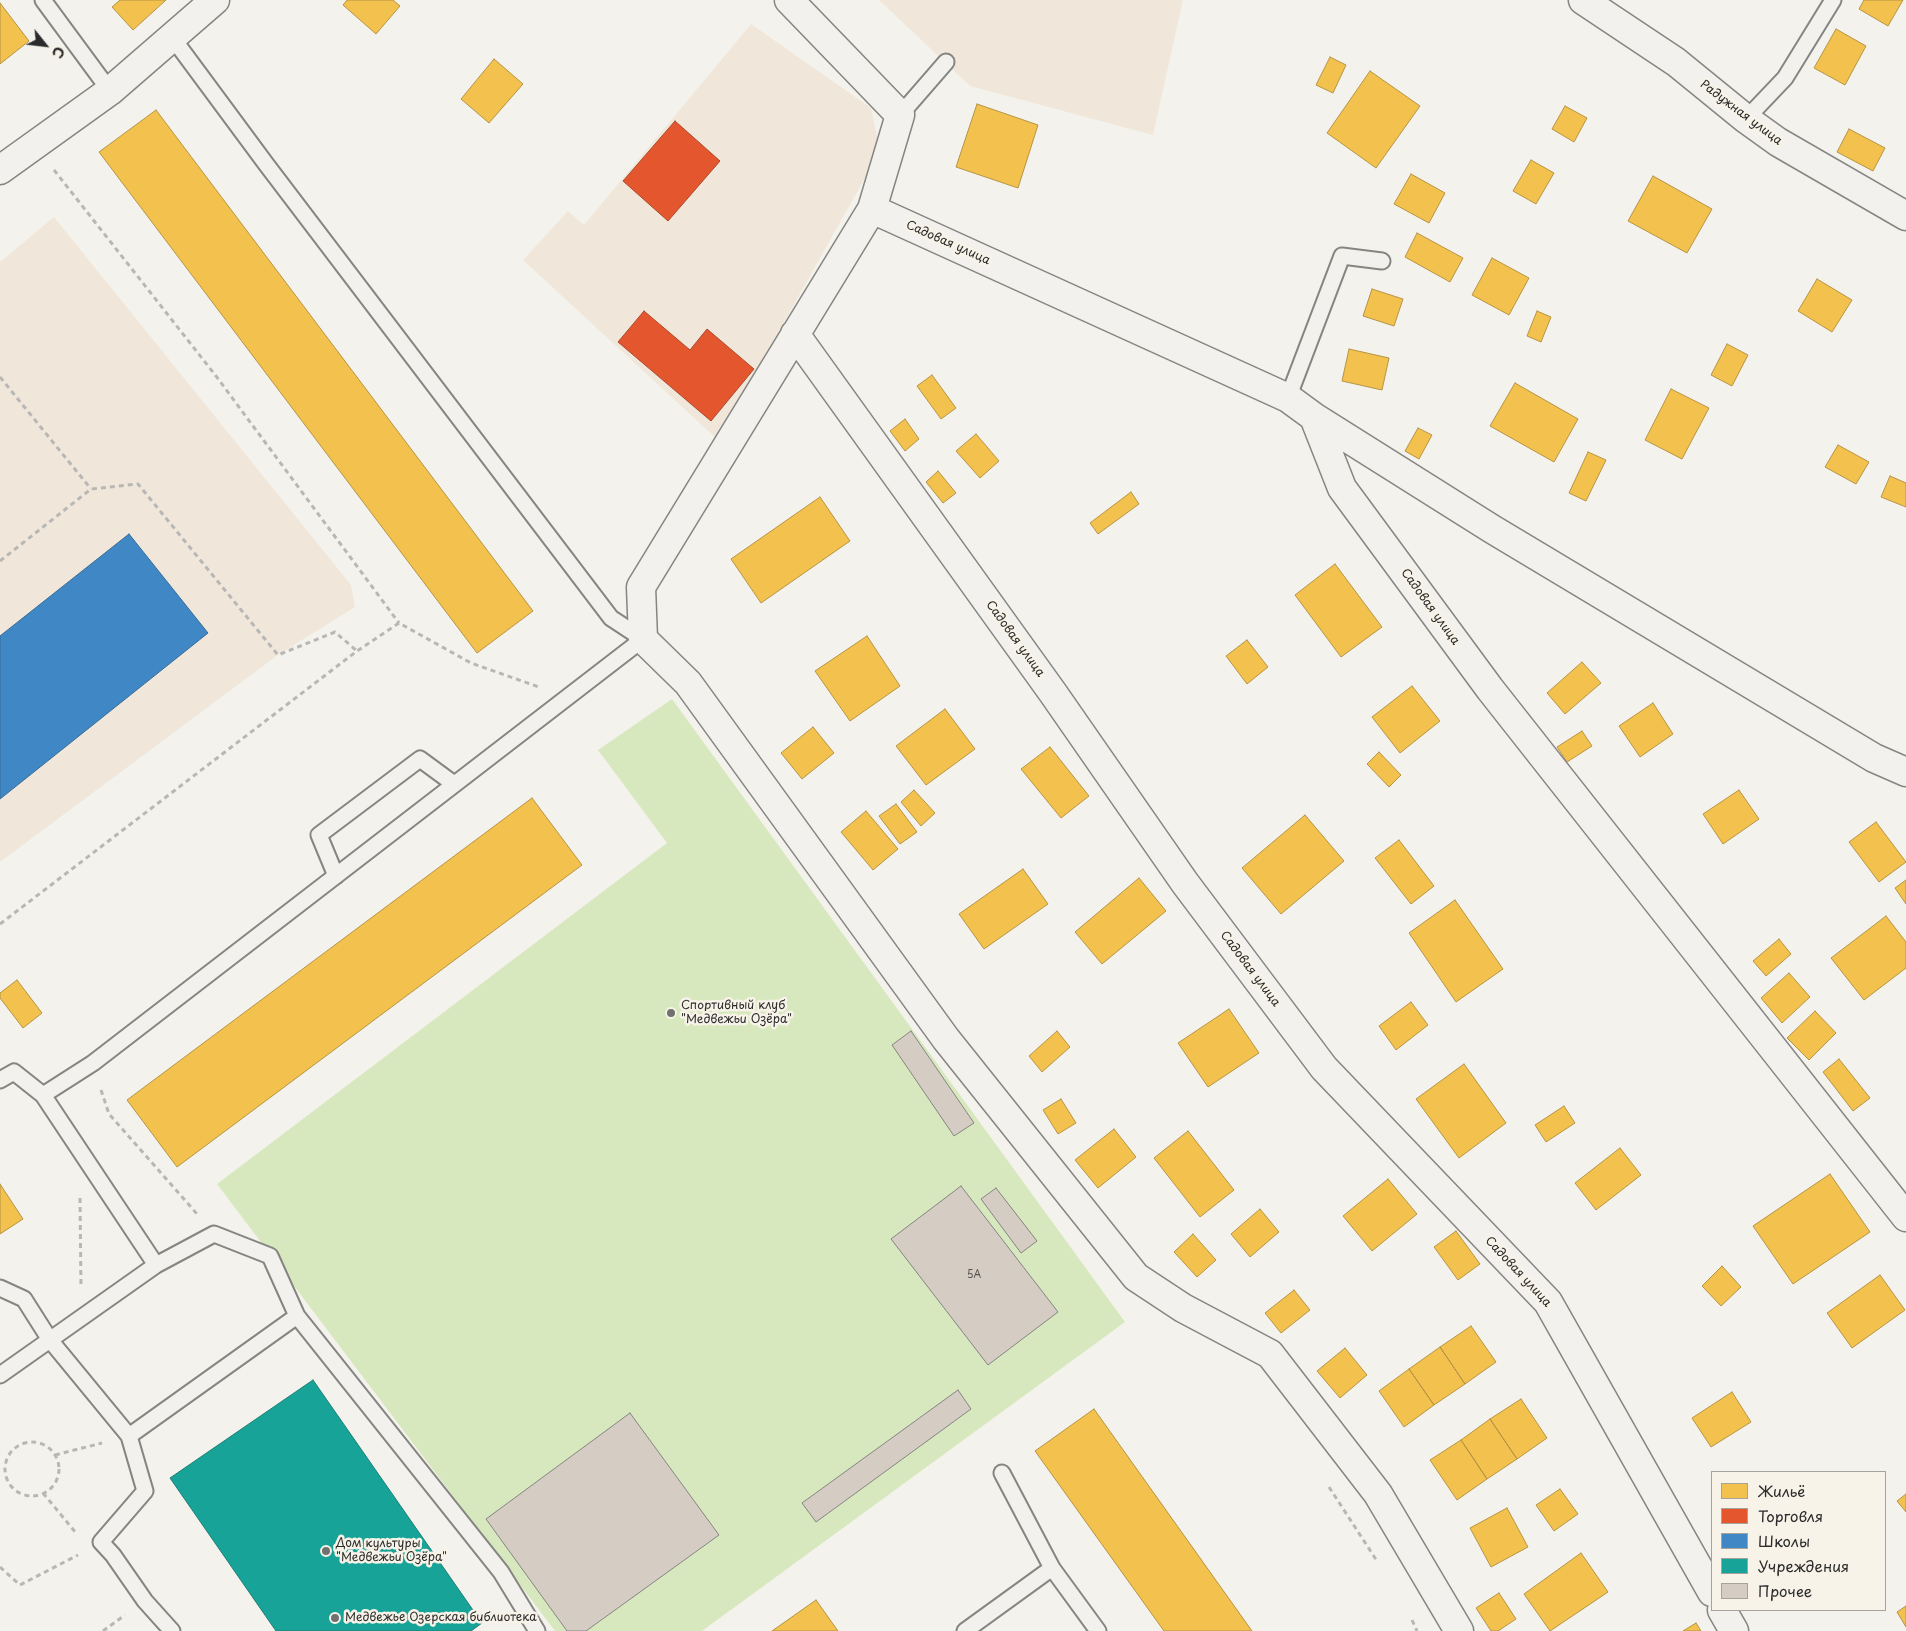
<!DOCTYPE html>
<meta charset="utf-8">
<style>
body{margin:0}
#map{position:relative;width:1906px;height:1631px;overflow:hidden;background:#f4f2ec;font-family:"Playpen Sans",sans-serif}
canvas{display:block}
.legend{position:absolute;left:1711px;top:1471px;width:175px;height:140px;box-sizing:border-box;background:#f7f3e8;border:1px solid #a5a39c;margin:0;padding:6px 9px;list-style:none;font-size:15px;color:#2b2b2b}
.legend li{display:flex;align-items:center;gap:10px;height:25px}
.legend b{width:25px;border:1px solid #a5a39c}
.north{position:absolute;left:20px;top:20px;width:50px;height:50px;-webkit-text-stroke:4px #f7f3e8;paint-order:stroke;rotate:119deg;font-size:14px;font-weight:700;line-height:20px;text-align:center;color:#2b2b2b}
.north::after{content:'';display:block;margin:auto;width:18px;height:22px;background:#2b2b2b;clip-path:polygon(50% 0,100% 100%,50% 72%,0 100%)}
</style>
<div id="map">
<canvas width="1906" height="1631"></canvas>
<ul class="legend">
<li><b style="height:14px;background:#f2c14e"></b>Жильё</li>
<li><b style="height:14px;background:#e4572e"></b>Торговля</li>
<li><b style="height:14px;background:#3f88c5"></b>Школы</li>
<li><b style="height:14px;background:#17a398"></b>Учреждения</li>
<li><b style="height:14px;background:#d5cdc3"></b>Прочее</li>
</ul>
<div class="north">С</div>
</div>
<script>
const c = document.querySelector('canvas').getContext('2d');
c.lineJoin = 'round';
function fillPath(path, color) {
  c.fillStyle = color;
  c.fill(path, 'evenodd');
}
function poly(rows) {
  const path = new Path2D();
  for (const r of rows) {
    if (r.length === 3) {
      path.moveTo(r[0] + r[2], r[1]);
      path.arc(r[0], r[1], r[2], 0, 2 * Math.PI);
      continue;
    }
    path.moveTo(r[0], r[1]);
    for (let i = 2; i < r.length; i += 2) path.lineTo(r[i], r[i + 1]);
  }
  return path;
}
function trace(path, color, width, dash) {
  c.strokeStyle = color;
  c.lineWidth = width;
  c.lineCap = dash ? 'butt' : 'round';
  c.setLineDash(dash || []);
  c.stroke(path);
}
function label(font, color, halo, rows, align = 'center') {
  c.font = font + ' "Playpen Sans",sans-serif';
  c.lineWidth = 5;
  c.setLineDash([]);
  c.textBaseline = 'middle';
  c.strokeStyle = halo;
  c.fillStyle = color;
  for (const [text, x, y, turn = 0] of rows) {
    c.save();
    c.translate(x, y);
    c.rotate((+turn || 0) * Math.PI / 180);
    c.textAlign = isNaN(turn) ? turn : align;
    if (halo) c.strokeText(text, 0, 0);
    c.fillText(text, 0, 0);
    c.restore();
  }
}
fillPath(poly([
 [879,0,1183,0,1153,135,970,86],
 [751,24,871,108,880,151,718,440,523,260,568,211,584,225],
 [54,217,351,585,355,607,278,655,0,862,0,262]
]), '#f0e7da');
fillPath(poly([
 [672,699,1125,1322,702,1631,555,1631,217,1184,667,843,598,750]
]), '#d8e8be');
const homes = poly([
 [120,0,166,0,133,30,112,7,120,0],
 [347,0,393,0,400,6,376,34,343,5,347,0],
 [1864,0,1903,0,1888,26,1859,9,1864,0],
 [0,3,29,41,0,64,0,3],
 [1836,29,1866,46,1845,85,1814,68,1836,29],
 [1330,57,1346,65,1333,93,1316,85,1330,57],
 [494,59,523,84,489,123,461,99,494,59],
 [1370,71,1420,106,1376,168,1327,133,1370,71],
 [977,104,1038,125,1018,188,956,167,977,104],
 [1565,106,1587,118,1574,142,1552,129,1565,106],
 [156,110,533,611,477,653,99,152,156,110],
 [1849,129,1885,148,1873,171,1837,152,1849,129],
 [1531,160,1554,173,1536,204,1513,191,1531,160],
 [1411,174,1445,193,1429,223,1394,204,1411,174],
 [1653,176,1712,209,1687,253,1628,221,1653,176],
 [1417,233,1463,258,1450,282,1405,257,1417,233],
 [1492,258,1529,278,1509,315,1472,295,1492,258],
 [1817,279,1852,300,1832,332,1798,311,1817,279],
 [1372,289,1403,299,1394,326,1363,316,1372,289],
 [1537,311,1551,317,1541,342,1527,336,1537,311],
 [1727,344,1748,355,1732,386,1711,375,1727,344],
 [1349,349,1389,358,1382,390,1342,381,1349,349],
 [932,375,956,408,941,419,917,386,932,375],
 [1515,383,1578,419,1554,462,1490,426,1515,383],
 [1671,389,1709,408,1682,459,1645,440,1671,389],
 [905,419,919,439,905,451,890,431,905,419],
 [1418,428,1432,435,1419,459,1405,451,1418,428],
 [976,434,999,461,980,478,956,451,976,434],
 [1838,445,1869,462,1856,484,1825,467,1838,445],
 [1588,452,1606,460,1586,501,1569,493,1588,452],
 [938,471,956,493,943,503,926,482,938,471],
 [1890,476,1906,483,1906,507,1881,497,1890,476],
 [1131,492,1139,504,1098,534,1090,523,1131,492],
 [820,497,850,541,761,603,731,559,820,497],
 [1335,564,1382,627,1341,657,1295,595,1335,564],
 [867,636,900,686,850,721,815,671,867,636],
 [1247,640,1268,667,1247,684,1226,656,1247,640],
 [1582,662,1601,683,1565,714,1547,693,1582,662],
 [1412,686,1440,721,1400,753,1372,717,1412,686],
 [1653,703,1673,734,1640,757,1619,726,1653,703],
 [945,709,975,749,926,785,896,746,945,709],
 [813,727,834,753,802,779,781,753,813,727],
 [1582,731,1592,746,1567,762,1557,747,1582,731],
 [1050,747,1089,796,1061,818,1021,769,1050,747],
 [1379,752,1401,775,1389,787,1367,764,1379,752],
 [914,790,935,813,921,826,901,802,914,790],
 [1739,790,1759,819,1723,844,1703,814,1739,790],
 [532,798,582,865,177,1167,127,1100,532,798],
 [896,804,917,832,900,844,879,816,896,804],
 [866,811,898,849,873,870,841,832,866,811],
 [1305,815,1344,861,1281,914,1242,868,1305,815],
 [1876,822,1906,862,1879,882,1849,842,1876,822],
 [1399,840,1434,886,1411,904,1375,858,1399,840],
 [1023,869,1048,904,984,949,959,914,1023,869],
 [1139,878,1166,911,1102,964,1075,932,1139,878],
 [1906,880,1906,904,1895,888,1906,880],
 [1455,900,1503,969,1456,1002,1409,933,1455,900],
 [1886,916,1906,942,1906,968,1864,1000,1831,958,1886,916],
 [1779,939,1791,954,1766,976,1753,961,1779,939],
 [1789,973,1810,997,1782,1023,1761,998,1789,973],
 [17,980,42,1013,23,1028,0,998,0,993,17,980],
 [1411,1002,1428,1025,1396,1050,1379,1026,1411,1002],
 [1229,1009,1259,1053,1208,1087,1178,1043,1229,1009],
 [1815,1011,1836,1033,1809,1060,1787,1038,1815,1011],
 [1057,1031,1070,1047,1042,1072,1029,1056,1057,1031],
 [1839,1059,1870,1098,1853,1111,1823,1072,1839,1059],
 [1464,1064,1506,1123,1459,1158,1416,1099,1464,1064],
 [1061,1099,1076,1123,1058,1134,1043,1110,1061,1099],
 [1564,1106,1575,1123,1546,1142,1535,1125,1564,1106],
 [1114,1129,1136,1157,1098,1188,1075,1160,1114,1129],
 [1188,1131,1234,1190,1200,1217,1154,1158,1188,1131],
 [1620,1148,1641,1175,1596,1210,1575,1183,1620,1148],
 [1830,1174,1870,1232,1793,1284,1753,1226,1830,1174],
 [1388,1179,1417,1214,1372,1251,1343,1216,1388,1179],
 [0,1184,23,1219,0,1234,0,1184],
 [1260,1209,1279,1232,1250,1257,1231,1234,1260,1209],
 [1456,1231,1480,1264,1458,1280,1434,1247,1456,1231],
 [1193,1234,1216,1260,1197,1277,1174,1252,1193,1234],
 [1722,1266,1741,1287,1721,1306,1702,1286,1722,1266],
 [1880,1275,1905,1310,1852,1348,1827,1313,1880,1275],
 [1294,1290,1310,1310,1281,1333,1265,1313,1294,1290],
 [1471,1326,1496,1362,1465,1384,1440,1347,1471,1326],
 [1440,1347,1465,1384,1434,1405,1409,1369,1440,1347],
 [1345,1348,1367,1375,1340,1398,1317,1371,1345,1348],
 [1409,1369,1434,1405,1404,1427,1379,1391,1409,1369],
 [1732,1392,1751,1422,1711,1447,1692,1418,1732,1392],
 [1521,1399,1547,1438,1517,1459,1490,1419,1521,1399],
 [1094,1409,1252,1631,1164,1631,1035,1451,1094,1409],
 [1490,1419,1517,1459,1487,1479,1461,1440,1490,1419],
 [1461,1440,1487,1479,1457,1500,1430,1460,1461,1440],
 [1560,1489,1578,1514,1554,1531,1536,1505,1560,1489],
 [1906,1494,1906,1512,1897,1501,1906,1494],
 [1507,1508,1528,1547,1491,1567,1470,1528,1507,1508],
 [1581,1553,1608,1592,1550,1631,1524,1594,1581,1553],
 [1499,1593,1516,1619,1498,1631,1491,1631,1476,1608,1499,1593],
 [816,1600,838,1631,772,1631,816,1600],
 [1906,1606,1906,1627,1897,1612,1906,1606],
 [1696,1623,1701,1631,1683,1631,1696,1623]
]);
fillPath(homes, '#f2c14e');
trace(homes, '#b69444', 1);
const shops = poly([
 [675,121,720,161,668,221,623,181,675,121],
 [644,311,690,350,707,329,754,369,711,421,618,342,644,311]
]);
fillPath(shops, '#e4572e');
trace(shops, '#ac4a2d', 1);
const schools = poly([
 [129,534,208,633,0,799,0,636,129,534]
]);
fillPath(schools, '#3f88c5');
trace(schools, '#396c97', 1);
const public = poly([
 [313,1380,482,1623,471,1631,276,1631,170,1478,313,1380]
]);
fillPath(public, '#17a398');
trace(public, '#1d7f77', 1);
const building = poly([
 [911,1031,974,1123,954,1136,892,1045,911,1031],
 [961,1186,1058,1312,988,1365,891,1239,961,1186],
 [996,1188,1037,1241,1021,1253,981,1199,996,1188],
 [958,1390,971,1409,816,1522,802,1503,958,1390],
 [630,1413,719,1535,586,1631,567,1631,486,1519,630,1413]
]);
fillPath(building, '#d5cdc3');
trace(building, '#858582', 1);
const service = poly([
 [43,0,110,91],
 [900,115,946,62],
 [1746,119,1785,78,1833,0],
 [1288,398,1342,256,1382,261],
 [336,876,319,835,420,759,454,784],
 [0,1080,14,1072,43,1095],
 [156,1265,43,1095,93,1063,643,639,611,618,266,164,172,37],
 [0,1288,24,1299,50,1340,129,1436],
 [0,1375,156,1265,214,1234,270,1256,297,1316],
 [1052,1568,1098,1631],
 [172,1631,145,1601,113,1555,101,1542,145,1491,129,1436,297,1316,501,1572,537,1631],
 [965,1631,1052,1568,1002,1473]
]);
const minor = poly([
 [789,0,900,115,872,209,641,587,643,639,688,683,946,1039,1136,1277,1183,1308,1270,1354,1378,1494,1459,1631],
 [1583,0,1676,62,1746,119,1778,142,1906,216],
 [0,170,110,91,215,0],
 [872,209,1288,398,1314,417,1342,488,1490,689,1906,1217],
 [795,334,1053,693,1185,883,1324,1068,1548,1302,1712,1592],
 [1314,417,1492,529,1874,758,1906,772],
 [1722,1610,1734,1631]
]);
trace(service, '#858582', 19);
trace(minor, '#858582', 31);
trace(poly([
 [54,170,216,376,399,623],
 [0,377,91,489],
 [0,561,91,489,138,484,278,655,335,632,357,651],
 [0,924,357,651,399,623,471,663,539,687],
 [101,1090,109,1114,197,1214],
 [80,1198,81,1287],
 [32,1469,27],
 [55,1455,102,1443],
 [1329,1487,1377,1561],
 [43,1493,76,1533],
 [0,1567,20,1585,78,1555],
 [1412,1620,1417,1631],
 [103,1631,125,1615]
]), '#b8b7b5', 3, [5, 4]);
trace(service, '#f2f1ed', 15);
trace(minor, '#f2f1ed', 28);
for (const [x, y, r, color] of [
 [671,1013,5,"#71716f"],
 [326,1551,5,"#71716f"],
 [335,1618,5,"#71716f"]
]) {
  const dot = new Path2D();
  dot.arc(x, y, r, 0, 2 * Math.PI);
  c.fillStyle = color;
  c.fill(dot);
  trace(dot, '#f7f3e8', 2);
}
label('10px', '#565451', null, [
 ["5А",974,1275]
]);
label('12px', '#2b2b2b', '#f7f3e8', [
 ["Радужная улица",1741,113,37],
 ["Садовая улица",948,243,24],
 ["Садовая улица",1430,607,54],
 ["Садовая улица",1015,639,54],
 ["Садовая улица",1250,969,53],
 ["Садовая улица",1518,1272,47]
]);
label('12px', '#2b2b2b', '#f7f3e8', [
 ["Спортивный клуб",681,1006],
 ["\"Медвежьи Озёра\"",681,1020],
 ["Дом культуры",336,1544],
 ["\"Медвежьи Озёра\"",336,1558],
 ["Медвежье Озерская библиотека",345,1618]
], 'left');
</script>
